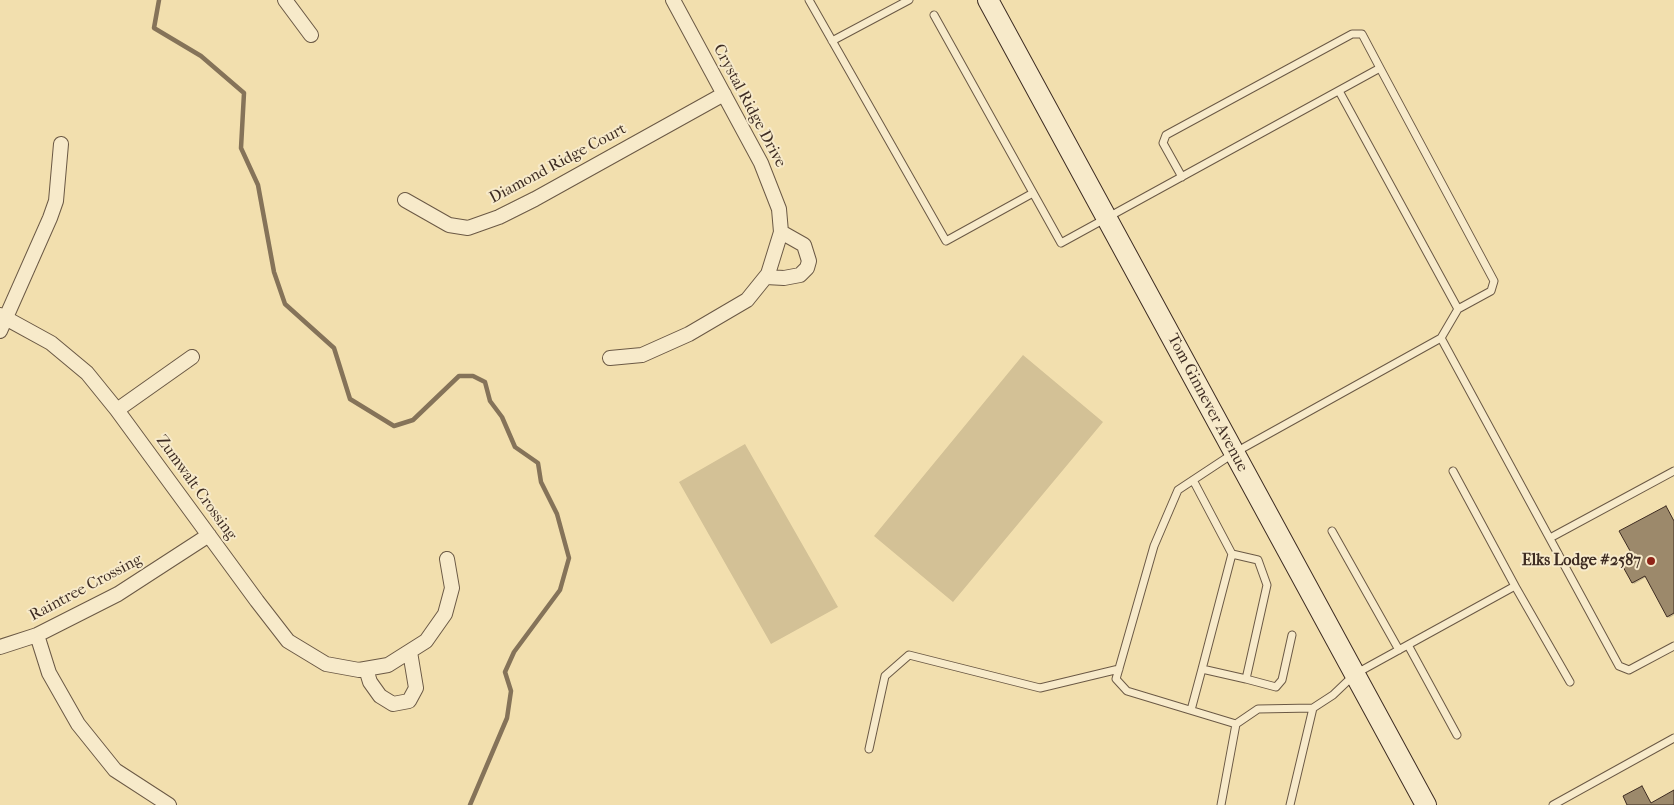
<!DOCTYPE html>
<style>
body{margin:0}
canvas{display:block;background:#f2dfae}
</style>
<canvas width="1674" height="805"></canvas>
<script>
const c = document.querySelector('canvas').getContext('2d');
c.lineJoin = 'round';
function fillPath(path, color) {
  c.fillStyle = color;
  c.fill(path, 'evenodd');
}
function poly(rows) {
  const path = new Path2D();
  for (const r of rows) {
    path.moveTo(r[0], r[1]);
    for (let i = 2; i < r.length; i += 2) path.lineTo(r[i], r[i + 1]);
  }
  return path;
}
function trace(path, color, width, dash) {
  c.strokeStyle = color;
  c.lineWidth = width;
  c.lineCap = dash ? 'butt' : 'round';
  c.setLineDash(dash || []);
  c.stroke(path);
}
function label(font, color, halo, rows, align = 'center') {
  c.font = font + ' "IM FELL French Canon",serif';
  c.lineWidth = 4;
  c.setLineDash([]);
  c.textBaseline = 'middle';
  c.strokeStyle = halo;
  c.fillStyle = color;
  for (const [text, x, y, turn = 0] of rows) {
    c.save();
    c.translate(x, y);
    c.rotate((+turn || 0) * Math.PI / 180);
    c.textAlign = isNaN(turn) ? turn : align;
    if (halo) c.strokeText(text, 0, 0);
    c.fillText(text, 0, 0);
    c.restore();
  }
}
fillPath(poly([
 [1023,355,1103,422,953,602,874,536],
 [745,444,838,607,771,644,679,482]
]), '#d3c196');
fillPath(poly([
 [1674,523,1674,615,1669,618,1646,577,1634,584,1623,565,1635,559]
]), '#0003');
trace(poly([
 [159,0,154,28,201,56,244,93,241,148,258,185,274,272,285,304,334,348,350,399,394,426,413,420,459,376,473,376,485,382,490,401,502,417,515,447,538,463,541,482,557,514,569,558,560,590,514,652,505,672,511,691,507,718,470,805]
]), '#857359', 4.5);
const building = poly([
 [1666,506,1674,521,1674,613,1667,617,1645,576,1632,583,1622,565,1634,558,1619,531,1666,506],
 [1642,786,1651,803,1674,790,1674,805,1627,805,1623,796,1642,786]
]);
fillPath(building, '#9c896b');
trace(building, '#3e2c22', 1);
const service = poly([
 [809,0,946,241,1033,193],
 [934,15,1061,243,1380,68,1494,281,1491,291,1458,309,1441,338,1619,666,1629,670,1674,646],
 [832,41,909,0],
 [1339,91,1458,309],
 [1182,177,1163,143,1166,135,1352,34,1362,34,1380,68],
 [1193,480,1232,554,1258,560,1267,585,1246,679,1276,687,1282,680,1292,635],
 [1332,531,1399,650],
 [1550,538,1674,471],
 [1515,586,1570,682],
 [1408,645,1457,735],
 [1202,669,1232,554],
 [1191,710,1202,669,1246,679],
 [1236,724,1127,691,1116,679,1154,546,1178,490,1234,453,1441,338],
 [869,749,885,676,909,655,1040,688,1119,669],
 [1221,805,1236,724,1258,709,1313,708,1333,695,1355,674,1515,586,1453,471],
 [1290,805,1313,708],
 [1553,805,1674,738]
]);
const minor = poly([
 [285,0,311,35],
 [405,200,449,225,468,228,499,217,535,199,724,94],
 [766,277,784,278,800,275,807,268,809,261,804,245,781,232],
 [0,315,51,343,87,373,117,410,257,601,288,641,326,664,359,670,388,665,426,641,445,614,452,588,447,559],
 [0,331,50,218,56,201,61,144],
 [610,358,642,355,689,334,747,300,768,274,781,232,779,209,761,163,673,0],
 [117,410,192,357],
 [37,635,49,673,78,724,115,770,169,805],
 [0,647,37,635,118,594,209,535],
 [366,669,370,682,380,696,393,704,409,701,416,688,410,652]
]);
const secondary = poly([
 [988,0,1426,805]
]);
trace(service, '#6b5945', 9);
trace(minor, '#6b5945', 16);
trace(secondary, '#3e2c22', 22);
trace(service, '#f7eaca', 7);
trace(minor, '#f7eaca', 14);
trace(secondary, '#f7eaca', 20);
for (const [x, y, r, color] of [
 [1651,561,5,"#8f2418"]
]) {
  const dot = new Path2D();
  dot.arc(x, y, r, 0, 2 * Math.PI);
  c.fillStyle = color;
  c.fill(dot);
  trace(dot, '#f7eaca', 2);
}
label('16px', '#3e2c22', '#f7eaca', [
 ["Crystal Ridge Drive",749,106,62],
 ["Diamond Ridge Court",558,164,-28],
 ["Tom Ginnever Avenue",1207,403,62],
 ["Zumwalt Crossing",196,488,54],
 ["Raintree Crossing",86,588,-28]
]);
label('bold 16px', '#3e2c22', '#f7eaca', [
 ["Elks Lodge #2587",1641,561]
], 'right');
</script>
